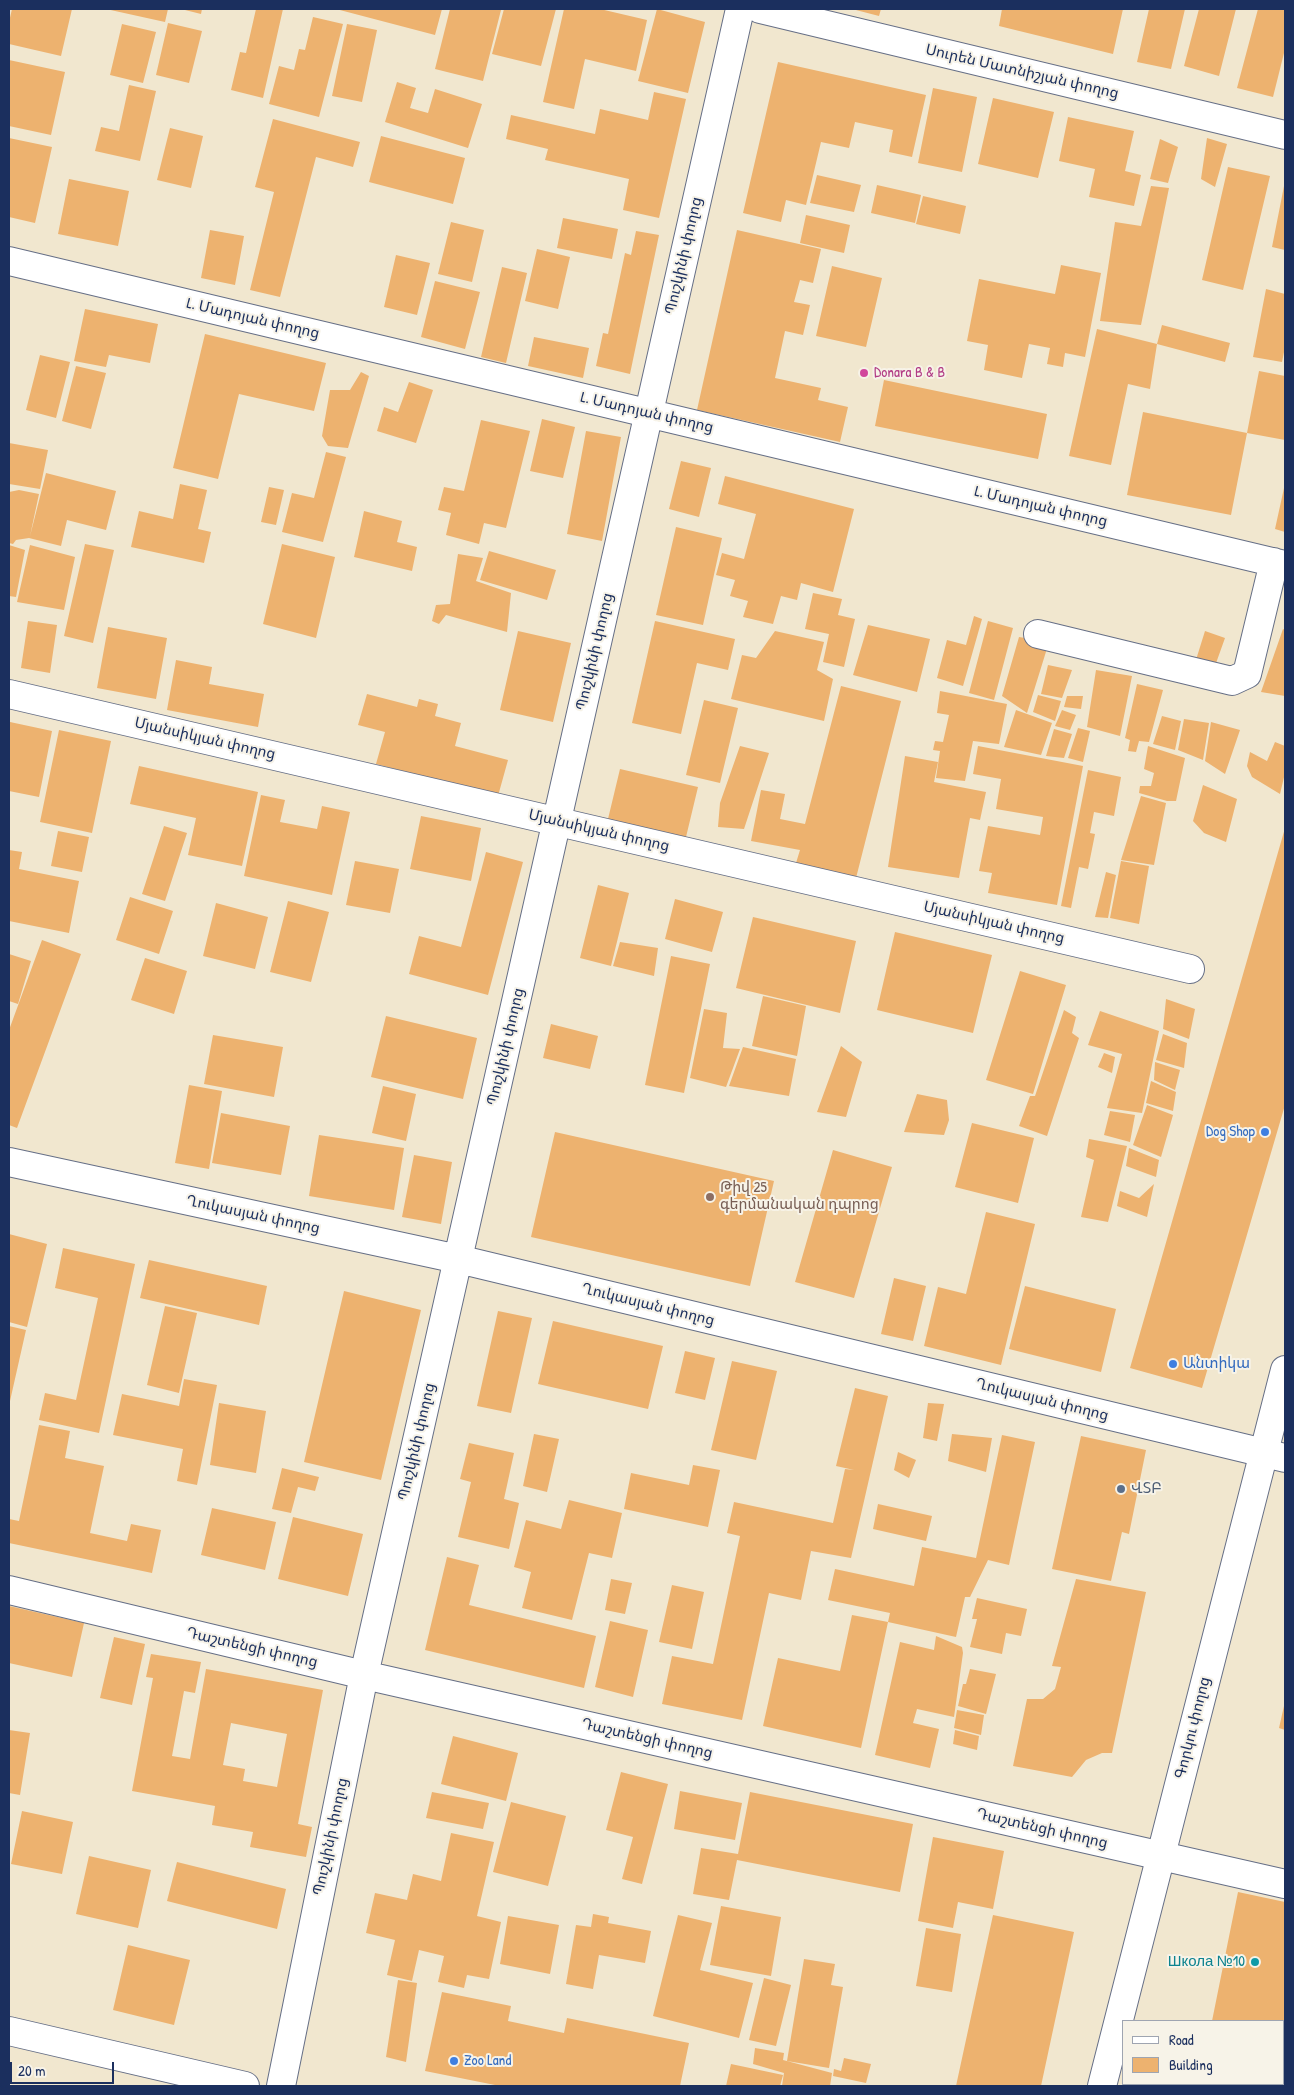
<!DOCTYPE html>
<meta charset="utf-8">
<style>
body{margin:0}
#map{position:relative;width:1294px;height:2095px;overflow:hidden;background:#f1e7cf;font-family:"Patrick Hand",sans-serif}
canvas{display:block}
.frame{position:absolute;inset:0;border:10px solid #1b2f5e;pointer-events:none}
.legend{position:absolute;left:1122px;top:2020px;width:162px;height:65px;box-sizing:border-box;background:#f7f3e8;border:1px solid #9fa5b1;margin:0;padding:6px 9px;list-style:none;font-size:15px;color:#1b2f5e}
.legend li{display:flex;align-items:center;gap:10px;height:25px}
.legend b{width:25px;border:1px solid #9fa5b1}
.scale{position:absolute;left:10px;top:2062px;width:104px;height:22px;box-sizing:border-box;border:2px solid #1b2f5e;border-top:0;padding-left:6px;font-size:15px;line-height:18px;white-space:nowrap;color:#1b2f5e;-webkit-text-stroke:4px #f7f3e8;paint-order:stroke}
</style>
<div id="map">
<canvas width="1294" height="2095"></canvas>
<div class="frame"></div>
<ul class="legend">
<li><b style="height:6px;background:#fff"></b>Road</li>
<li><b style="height:14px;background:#edb26f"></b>Building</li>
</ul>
<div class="scale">20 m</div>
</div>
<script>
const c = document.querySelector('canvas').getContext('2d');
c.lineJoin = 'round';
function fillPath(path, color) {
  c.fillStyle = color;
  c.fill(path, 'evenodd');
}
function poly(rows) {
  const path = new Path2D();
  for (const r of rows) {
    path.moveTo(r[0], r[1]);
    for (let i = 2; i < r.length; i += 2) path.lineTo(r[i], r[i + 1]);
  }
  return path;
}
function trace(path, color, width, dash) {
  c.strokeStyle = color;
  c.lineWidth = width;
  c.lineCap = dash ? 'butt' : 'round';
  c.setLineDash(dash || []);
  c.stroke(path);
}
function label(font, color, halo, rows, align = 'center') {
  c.font = font + ' "Patrick Hand","Noto Sans Armenian",sans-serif';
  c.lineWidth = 4;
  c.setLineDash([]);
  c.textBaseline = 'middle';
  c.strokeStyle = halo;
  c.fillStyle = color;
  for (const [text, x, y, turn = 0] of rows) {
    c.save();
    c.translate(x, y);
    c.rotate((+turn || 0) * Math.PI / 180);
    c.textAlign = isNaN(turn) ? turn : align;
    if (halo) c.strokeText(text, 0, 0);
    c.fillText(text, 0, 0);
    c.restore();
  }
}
fillPath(poly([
 [12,9,72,9,61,56,9,44,9,22],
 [106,9,168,9,165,22],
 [181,9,202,9,201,14],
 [256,9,283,9,263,98,231,90,240,52,246,53],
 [336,9,442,9,435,35],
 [450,9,501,10,483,81,435,69],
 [504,9,556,9,541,66,492,54],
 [564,9,600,9,647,20,636,71,585,59,574,109,543,102],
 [657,9,705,22,688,93,638,81],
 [852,9,881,9,879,16],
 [1002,9,1123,9,1113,54,999,26],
 [1149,9,1185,9,1171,69,1137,62],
 [1199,9,1236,9,1219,76,1184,66],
 [1258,9,1285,9,1285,49,1273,97,1237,88],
 [313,17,343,24,319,117,269,104,279,66,294,70,299,49,305,50],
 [168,23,202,31,189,83,156,75],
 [122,24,156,32,143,83,110,75],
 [347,24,377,30,362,102,332,96],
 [9,60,65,72,51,135,9,126],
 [778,62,926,95,912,157,889,152,893,130,855,122,849,148,821,142,806,205,786,200,781,222,743,213],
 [397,82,416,88,410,108,428,113,435,89,482,104,468,148,385,122],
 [129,85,156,91,140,161,95,151,101,127,119,131],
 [933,88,977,97,962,172,918,163],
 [654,92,686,99,659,218,623,210,629,179,545,160,548,149,506,139,511,115,595,134,600,109,648,120],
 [993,98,1054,112,1038,178,978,164],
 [1068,117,1134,131,1125,171,1141,175,1134,206,1089,197,1095,169,1059,161],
 [273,119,360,142,353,167,316,157,280,297,250,290,274,192,255,187],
 [170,128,203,136,191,188,157,180],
 [381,136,465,158,453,204,369,182],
 [9,138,52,147,35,223,9,217],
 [1207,138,1227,144,1215,187,1201,179],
 [1160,139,1178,147,1168,183,1150,179],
 [1228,167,1270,176,1243,290,1202,280],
 [817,175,861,185,854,212,810,203],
 [69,179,129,191,118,246,58,234],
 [877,185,921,195,915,223,871,213],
 [1151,186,1169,188,1141,325,1100,321,1115,222,1141,226],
 [1284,186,1285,186,1285,250,1272,247],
 [923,196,966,206,960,234,916,224],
 [806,215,850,225,844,253,800,243],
 [563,218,618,229,612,259,557,248],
 [451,222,484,230,472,282,438,274],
 [210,230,244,236,235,285,201,278],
 [737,230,821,249,813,283,800,280,794,302,810,305,803,335,785,331,775,378,821,388,818,400,848,407,840,442,697,410],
 [636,231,659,235,630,374,596,366,603,333,608,334,625,253,631,255],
 [537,249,570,257,558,309,525,301],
 [396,255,430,263,417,315,384,307],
 [1061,265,1101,273,1085,357,1065,353,1063,367,1047,364,1050,348,1029,344,1022,378,984,370,988,345,967,341,979,279,1055,294],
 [832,266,882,278,866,347,816,336],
 [502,267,527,273,506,363,481,357],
 [435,281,480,292,465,349,421,337],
 [1266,289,1285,294,1285,347,1282,362,1253,357],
 [85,309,158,324,150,363,109,355,106,367,74,361],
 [1162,325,1230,343,1225,362,1157,344,1150,389,1128,384,1111,465,1069,456,1097,329,1157,344],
 [205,334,326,363,314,411,239,394,218,479,173,468],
 [534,337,589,348,583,378,528,366],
 [40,355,70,362,56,418,26,410],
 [76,366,106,373,91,429,62,421],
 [1259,371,1285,376,1285,440,1247,433],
 [361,372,369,376,348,448,328,446,322,436,330,390,350,390],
 [884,380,1047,414,1038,459,875,426],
 [409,382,433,390,416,443,377,431,384,407,398,412],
 [1143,412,1247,433,1231,515,1127,495],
 [542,419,575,427,563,478,530,471],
 [481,420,530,431,506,528,484,523,479,544,446,535,451,513,438,510,444,487,464,491],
 [586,431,621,437,602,541,567,534],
 [9,443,48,450,40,489,9,484],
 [326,452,346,457,323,542,282,532,292,493,314,498],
 [681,461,711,468,699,517,669,509],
 [46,473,116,491,106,530,67,520,61,546,29,538,16,540,13,544,9,543,9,492,19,490,39,494,30,536],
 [725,476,854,509,833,592,801,583,797,600,781,596,773,624,743,617,748,601,730,596,735,580,716,575,722,553,744,559,756,514,718,504],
 [180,484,207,490,198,529,211,532,204,563,131,547,139,511,173,519],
 [269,487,284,490,276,525,261,522],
 [1284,488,1285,488,1285,532,1275,529],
 [364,511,402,521,397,542,417,547,412,571,354,557],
 [676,527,722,538,703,625,656,615],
 [85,544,114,550,93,643,64,636],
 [282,544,335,557,316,638,263,624],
 [9,545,25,550,16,597,9,596],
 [30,545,75,557,64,610,17,602],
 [489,551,556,570,547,600,480,580],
 [458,554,483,558,476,581,511,593,507,632,446,615,439,624,432,621,436,605,450,604],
 [813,593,842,599,838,615,855,619,844,667,823,662,829,634,805,629],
 [974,616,982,619,963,686,937,678,947,640,966,645],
 [28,621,57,625,50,673,21,668],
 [655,621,735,639,728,670,697,663,681,734,632,723],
 [988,621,1013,628,994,700,969,693],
 [868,625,930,639,917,692,853,675],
 [108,627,167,638,156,699,97,688],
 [1283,629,1285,630,1285,696,1261,692],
 [518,631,571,643,553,722,500,710],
 [775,631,824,642,817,670,833,679,824,721,731,699,742,655,756,658],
 [1205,631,1225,638,1215,666,1195,663],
 [1019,637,1049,642,1027,713,1002,696],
 [176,660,212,667,209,684,264,694,258,727,167,710],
 [1048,665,1072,670,1062,698,1041,694],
 [1096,670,1132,676,1120,736,1087,727],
 [1137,684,1163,690,1149,742,1139,741,1136,752,1128,751,1130,740,1125,738],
 [841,686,901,701,856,878,796,863,800,850,751,841,761,790,785,794,780,819,805,824],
 [940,691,1007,704,999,744,973,741,965,781,936,778,940,751,933,750,935,741,943,742,949,715,937,713],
 [367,694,417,707,419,699,438,704,435,716,461,723,455,746,508,760,498,796,376,764,385,732,358,725],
 [1038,695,1061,701,1055,721,1033,712],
 [1067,696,1083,696,1081,709,1064,707],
 [704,700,738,708,720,783,686,775],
 [1016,710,1052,723,1041,755,1004,747],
 [1062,710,1076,715,1070,730,1055,726],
 [1162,716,1181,721,1175,750,1153,744],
 [1184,719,1209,723,1203,760,1178,750],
 [10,722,52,731,39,797,9,791],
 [1211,722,1240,730,1225,774,1205,761],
 [1078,728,1090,731,1083,762,1068,758],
 [1054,729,1072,734,1064,758,1046,756],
 [59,730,111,741,92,833,40,822],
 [1275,742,1285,746,1285,773,1280,794,1252,777,1247,766,1250,752,1267,761],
 [740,746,769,753,744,829,718,827,720,803],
 [978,746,1083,766,1057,905,988,893,992,873,979,871,988,826,1040,835,1043,817,996,809,1001,779,973,774],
 [1148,746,1185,758,1176,801,1167,801,1139,793,1140,786,1151,786,1154,773,1144,769],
 [905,756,938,762,934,782,986,792,980,820,970,818,959,878,888,867],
 [139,766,258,792,242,866,188,855,196,818,130,804],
 [620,769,698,787,686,837,608,819],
 [1088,770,1121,777,1114,816,1094,812,1090,833,1095,834,1088,869,1079,867,1071,908,1061,906],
 [1203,785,1237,799,1226,842,1204,833,1193,821],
 [261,795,285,800,280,822,317,829,322,806,350,812,332,895,244,876],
 [1141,796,1166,803,1154,865,1121,860],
 [421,816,481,828,471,881,410,869],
 [164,826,187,833,165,901,142,894],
 [1285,828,1285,1105,1202,1388,1130,1368],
 [58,831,89,837,82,872,51,866],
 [9,850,22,852,19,869,79,881,69,933,9,921],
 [486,852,523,862,488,995,409,974,419,936,461,947],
 [355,861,399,869,390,913,346,905],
 [1121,861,1149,866,1139,924,1110,918],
 [1106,872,1116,875,1108,918,1095,917],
 [598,885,629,893,611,966,580,958],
 [130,897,173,911,159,954,116,940],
 [675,899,723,912,712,952,665,939],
 [288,901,329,912,311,982,270,972],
 [216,903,268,917,255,969,203,956],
 [753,917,856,941,840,1013,736,988],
 [895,932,992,955,973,1033,877,1010],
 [42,940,81,954,17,1128,9,1125,9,1030],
 [620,942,658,948,654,976,613,966],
 [9,954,31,961,18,1004,9,1001],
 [671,956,710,964,684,1093,645,1085],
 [145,958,187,971,174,1014,131,1000],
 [1020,971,1066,985,1033,1094,986,1080],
 [763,996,806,1006,797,1056,752,1046],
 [1166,999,1195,1009,1189,1039,1163,1029],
 [704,1009,727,1013,723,1048,740,1049,726,1087,690,1078],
 [1064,1010,1076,1017,1072,1033,1079,1038,1047,1136,1019,1126,1030,1096,1035,1096],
 [1100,1011,1159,1031,1142,1113,1107,1108,1122,1054,1088,1045],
 [386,1016,477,1038,463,1099,371,1077],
 [551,1024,598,1036,590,1069,543,1058],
 [1163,1034,1187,1043,1184,1068,1156,1060],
 [213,1035,283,1047,274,1097,204,1084],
 [841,1046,862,1062,846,1117,817,1112],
 [743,1047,796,1059,789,1096,729,1086],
 [1104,1053,1115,1057,1112,1073,1098,1067],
 [1155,1062,1180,1070,1175,1090,1154,1080],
 [1151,1081,1176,1092,1173,1111,1146,1103],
 [189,1085,222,1091,209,1169,175,1163],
 [383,1086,416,1094,406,1141,372,1133],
 [917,1094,947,1100,949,1120,944,1135,904,1132],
 [1147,1105,1173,1115,1161,1157,1133,1145],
 [1110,1111,1135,1115,1130,1142,1104,1135],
 [221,1113,290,1126,281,1175,212,1163],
 [972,1123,1034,1138,1018,1203,955,1187],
 [555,1132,774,1181,750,1286,531,1237],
 [319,1135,404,1148,394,1210,309,1196],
 [1089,1139,1127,1146,1108,1222,1081,1217,1094,1160,1086,1157],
 [1129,1148,1159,1160,1156,1177,1126,1166],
 [833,1150,892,1167,854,1298,795,1282],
 [414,1155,452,1162,441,1224,402,1217],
 [1154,1184,1147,1217,1117,1206,1120,1191,1139,1198],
 [986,1212,1035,1224,1001,1365,924,1346,938,1287,966,1294],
 [9,1234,47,1244,27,1327,9,1322],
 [63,1248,135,1264,99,1433,39,1420,45,1393,76,1400,98,1298,55,1288],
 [149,1260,267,1286,259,1325,140,1298],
 [894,1278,926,1286,913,1341,881,1334],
 [1025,1286,1116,1309,1101,1372,1009,1349],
 [344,1291,421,1310,381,1480,304,1462],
 [165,1306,197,1313,179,1393,147,1385],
 [498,1311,532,1318,511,1413,477,1406],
 [553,1321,663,1346,648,1409,538,1384],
 [9,1326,26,1330,10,1401,9,1401],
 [685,1351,715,1358,705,1400,675,1393],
 [732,1361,777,1371,756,1460,711,1450],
 [184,1379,217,1385,197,1485,177,1481,183,1449,113,1435,122,1394,179,1406],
 [855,1388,888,1396,851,1558,811,1551,801,1600,769,1593,742,1720,662,1704,672,1656,713,1664,740,1536,727,1533,734,1502,833,1523,845,1469,854,1470,836,1466],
 [219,1403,266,1411,256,1473,210,1465],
 [928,1403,944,1404,937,1441,923,1438],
 [39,1425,70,1431,65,1458,104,1466,90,1533,127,1541,131,1524,161,1530,152,1573,9,1543,9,1519,19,1521],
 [534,1434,559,1439,547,1492,523,1486],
 [952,1434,992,1438,986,1472,948,1461],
 [1002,1435,1035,1442,1009,1565,988,1560,970,1597,965,1597,956,1637,888,1622,890,1613,828,1600,835,1569,914,1586,922,1547,976,1558],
 [1081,1436,1146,1450,1129,1534,1122,1532,1111,1581,1052,1569],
 [469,1443,514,1453,504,1499,519,1503,509,1549,458,1537,471,1482,460,1479],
 [898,1452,916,1460,909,1478,894,1470],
 [693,1465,720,1470,708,1527,624,1509,631,1473,689,1485],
 [282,1468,319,1477,315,1491,298,1487,291,1513,272,1509],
 [569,1500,622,1513,612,1558,589,1553,572,1620,522,1608,531,1572,514,1567,526,1520,561,1529],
 [878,1504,932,1516,926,1541,873,1529],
 [212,1508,276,1522,265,1570,201,1555],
 [293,1517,363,1534,348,1596,278,1579],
 [447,1557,479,1565,469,1605,596,1636,584,1688,425,1650],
 [611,1579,632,1583,625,1614,605,1610],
 [1076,1579,1146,1592,1112,1753,1102,1753,1086,1760,1072,1777,1013,1766,1027,1699,1043,1699,1055,1689,1061,1667,1052,1666],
 [672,1585,704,1592,692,1649,659,1642],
 [977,1598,1027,1609,1021,1636,1006,1633,1002,1654,970,1647,977,1619,972,1619],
 [9,1606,84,1623,72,1677,9,1663],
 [852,1615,888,1622,861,1748,763,1726,778,1658,840,1671],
 [610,1621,648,1630,633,1697,595,1687],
 [936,1636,962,1647,963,1653,954,1717,917,1709,913,1723,939,1729,930,1768,875,1755,900,1642,934,1650],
 [114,1637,145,1644,132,1705,100,1698],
 [151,1654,201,1662,195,1693,184,1691,172,1756,190,1759,206,1669,323,1690,298,1824,312,1827,306,1857,250,1847,253,1832,212,1825,215,1806,132,1791,153,1678,146,1677],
 [231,1723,287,1734,277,1787,243,1781,245,1769,223,1765],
 [970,1669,996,1674,986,1714,958,1706,963,1684,966,1684],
 [1284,1706,1285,1706,1285,1730,1279,1728],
 [957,1710,984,1715,981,1735,954,1728],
 [9,1730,30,1733,20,1795,9,1793],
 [955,1730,979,1736,977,1750,953,1744],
 [453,1736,518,1753,506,1801,441,1784],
 [621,1772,668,1784,642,1884,622,1879,633,1837,606,1830],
 [680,1791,742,1803,735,1840,674,1829],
 [432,1792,489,1803,483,1829,426,1818],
 [750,1792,913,1824,900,1892,737,1860,729,1900,693,1894,701,1848,738,1854],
 [511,1802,566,1816,548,1886,493,1872],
 [22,1811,73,1822,62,1874,11,1864],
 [451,1833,494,1842,477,1916,501,1922,489,1979,467,1975,464,1988,438,1982,444,1956,419,1950,412,1981,387,1975,395,1940,366,1933,375,1893,407,1900,413,1874,441,1881],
 [933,1837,1004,1851,993,1909,958,1902,953,1928,918,1921],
 [89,1856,151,1870,138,1928,76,1914],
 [177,1862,286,1889,277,1929,167,1901],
 [1238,1892,1285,1902,1284,2068,1283,2021,1212,2021],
 [721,1906,781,1917,771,1976,710,1965],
 [593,1914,609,1917,608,1923,651,1931,645,1963,599,1955,593,1989,566,1984,576,1925,591,1927],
 [678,1915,712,1923,700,1970,753,1983,739,2038,653,2016],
 [993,1915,1074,1932,1041,2086,956,2086],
 [508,1916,559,1925,550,1974,500,1964],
 [926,1928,961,1934,952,1992,916,1986],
 [128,1945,190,1960,174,2025,113,2010],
 [804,1959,835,1964,831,1985,843,1987,829,2068,787,2061],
 [764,1978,791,1985,776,2046,749,2040],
 [398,1980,417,1983,406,2062,386,2057],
 [442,1992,511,2006,508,2021,564,2033,567,2018,689,2043,680,2086,500,2086,425,2071],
 [755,2048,784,2053,783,2060,832,2073,830,2086,782,2086,784,2073,753,2064],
 [844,2058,871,2064,866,2083,833,2076,834,2069,841,2071],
 [731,2064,783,2075,780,2086,726,2086],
 [1199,2084,1280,2084,1280,2086,1198,2086]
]), '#edb26f');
const minor = poly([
 [760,9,1285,135],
 [9,261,1285,565],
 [1038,634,1232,681,1247,674,1274,562],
 [9,694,1190,969],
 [9,1162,458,1259,1285,1458],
 [9,1590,364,1675,1285,1884],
 [281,2086,364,1675,740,9]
]);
const tertiary = poly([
 [9,2031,245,2086]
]);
const secondary = poly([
 [1102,2086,1285,1370]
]);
trace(minor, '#666f86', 30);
trace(tertiary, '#666f86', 30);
trace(secondary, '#666f86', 30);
trace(minor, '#fff', 28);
trace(tertiary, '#fff', 28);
trace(secondary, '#fff', 28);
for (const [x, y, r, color] of [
 [864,373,5,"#d1479c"],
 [1265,1132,5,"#3f7fe0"],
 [710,1197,5,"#8d6e63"],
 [1173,1364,5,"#3f7fe0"],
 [1121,1489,5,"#5c6f8a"],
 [1255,1962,5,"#0f9aa8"],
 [454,2061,5,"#3f7fe0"]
]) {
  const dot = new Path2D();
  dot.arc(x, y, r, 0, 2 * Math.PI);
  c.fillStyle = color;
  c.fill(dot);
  trace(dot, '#f7f3e8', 2);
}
label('15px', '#1b2f5e', '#f7f3e8', [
 ["Սուրեն Մատնիշյան փողոց",1022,72,13],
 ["Պուշկինի փողոց",684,256,-77],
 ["L. Մադոյան փողոց",253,319,13],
 ["L. Մադոյան փողոց",647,413,13],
 ["L. Մադոյան փողոց",1041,507,13],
 ["Պուշկինի փողոց",595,652,-77],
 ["Մյանսիկյան փողոց",205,739,13],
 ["Մյանսիկյան փողոց",599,831,13],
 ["Մյանսիկյան փողոց",994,923,13],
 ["Պուշկինի փողոց",506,1047,-77],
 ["Ղուկասյան փողոց",253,1215,12],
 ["Ղուկասյան փողոց",648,1305,14],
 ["Ղուկասյան փողոց",1042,1400,14],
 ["Պուշկինի փողոց",417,1442,-77],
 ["Դաշտենցի փողոց",252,1648,13],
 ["Գորկու փողոց",1193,1728,-76],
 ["Դաշտենցի փողոց",647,1739,13],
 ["Դաշտենցի փողոց",1042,1829,13],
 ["Պուշկինի փողոց",331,1837,-78]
]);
label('15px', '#b23c85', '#f7f3e8', [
 ["Donara B & B",874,373]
], 'left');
label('15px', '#366cbe', '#f7f3e8', [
 ["Dog Shop",1255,1132,"right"],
 ["Անտիկա",1183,1364],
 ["Zoo Land",464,2061]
], 'left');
label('15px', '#785e54', '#f7f3e8', [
 ["Թիվ 25",720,1188],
 ["գերմանական դպրոց",720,1205]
], 'left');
label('15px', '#4e5e75', '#f7f3e8', [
 ["ՎՏԲ",1131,1489]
], 'left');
label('15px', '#0d838f', '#f7f3e8', [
 ["Школа №10",1245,1962]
], 'right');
</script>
